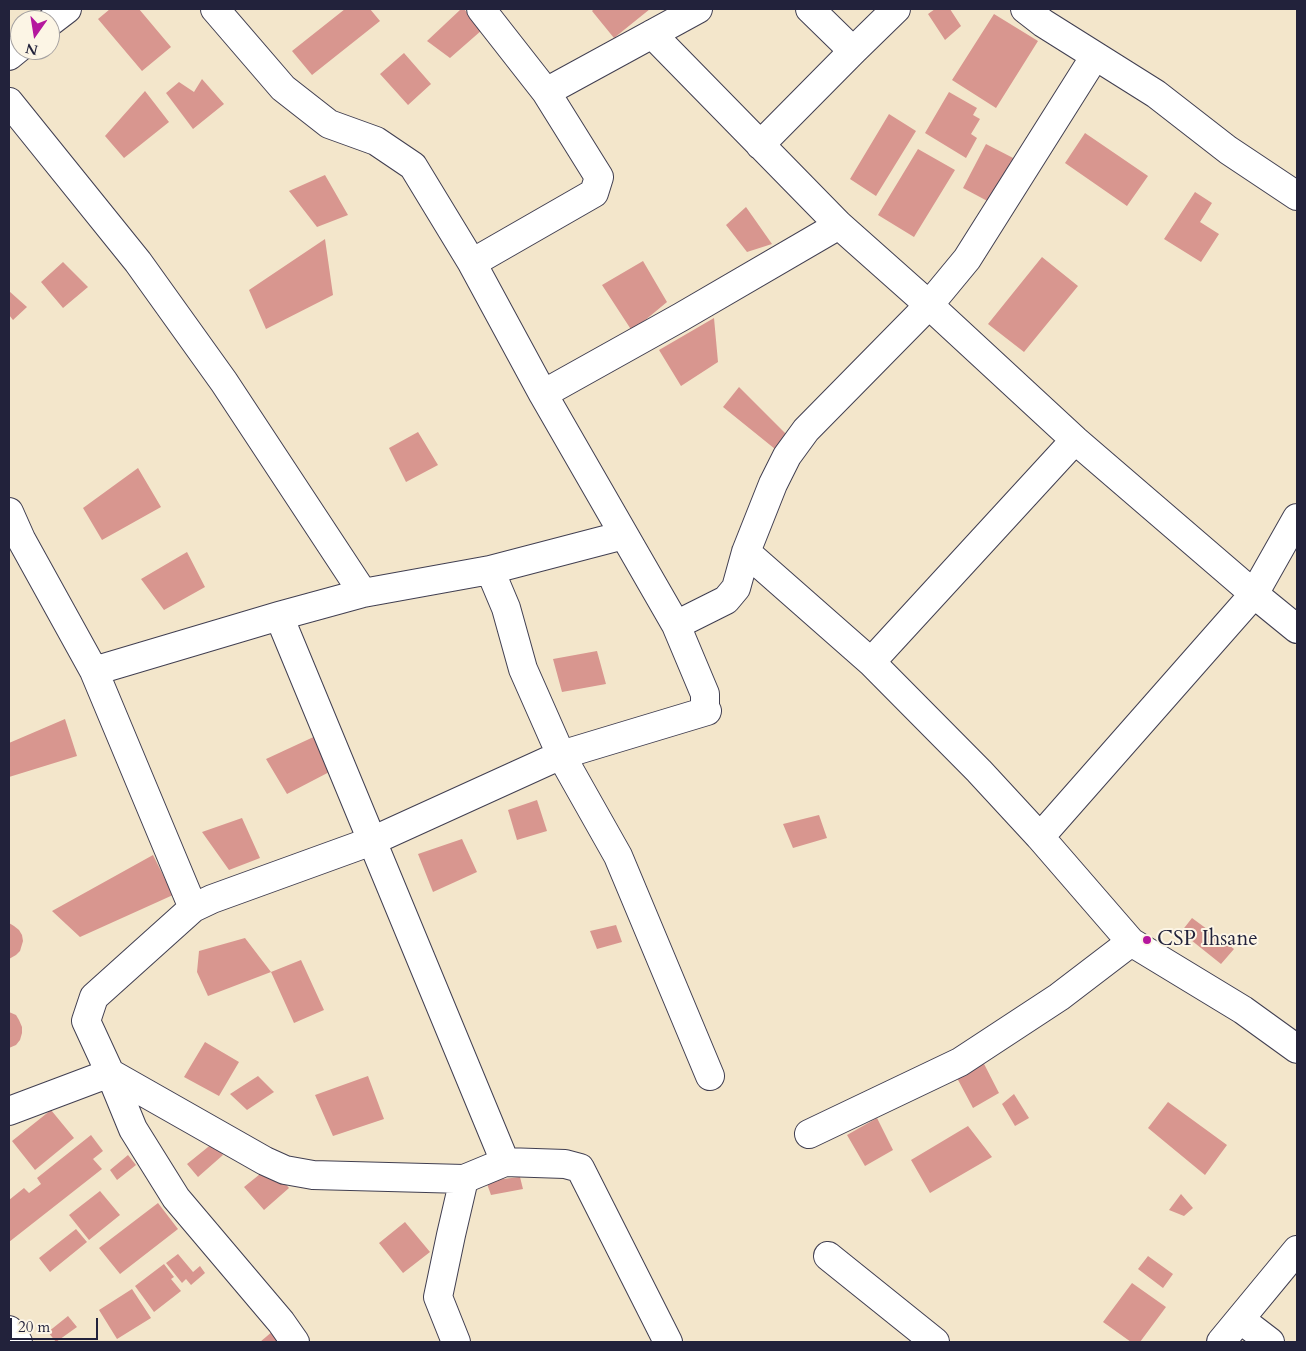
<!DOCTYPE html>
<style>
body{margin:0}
#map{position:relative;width:1306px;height:1351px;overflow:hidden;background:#f3e6cb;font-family:Cardo,serif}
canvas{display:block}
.frame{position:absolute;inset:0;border:10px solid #22223b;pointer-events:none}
.north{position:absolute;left:10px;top:10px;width:50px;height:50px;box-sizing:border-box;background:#fcf5e5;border:1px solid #a5a1a1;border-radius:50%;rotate:193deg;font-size:14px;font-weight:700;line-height:20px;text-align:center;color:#22223b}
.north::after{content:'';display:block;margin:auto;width:18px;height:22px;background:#b5179e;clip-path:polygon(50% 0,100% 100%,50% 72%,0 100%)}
.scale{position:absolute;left:10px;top:1318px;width:88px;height:22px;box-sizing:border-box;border:2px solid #22223b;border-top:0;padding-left:6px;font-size:15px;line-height:18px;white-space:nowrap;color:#22223b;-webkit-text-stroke:4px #fcf5e5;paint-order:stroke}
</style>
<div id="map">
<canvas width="1306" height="1351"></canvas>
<div class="frame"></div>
<div class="north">N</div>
<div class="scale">20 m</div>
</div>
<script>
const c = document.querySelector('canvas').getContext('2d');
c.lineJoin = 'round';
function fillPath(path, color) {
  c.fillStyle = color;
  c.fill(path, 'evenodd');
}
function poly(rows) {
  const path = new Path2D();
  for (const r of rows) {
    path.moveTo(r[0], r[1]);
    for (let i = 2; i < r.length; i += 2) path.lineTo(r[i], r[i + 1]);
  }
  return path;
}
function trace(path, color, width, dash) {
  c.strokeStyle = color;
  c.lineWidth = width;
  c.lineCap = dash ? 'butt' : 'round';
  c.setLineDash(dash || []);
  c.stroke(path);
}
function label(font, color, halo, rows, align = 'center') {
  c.font = font + ' Cardo,serif';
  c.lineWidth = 4;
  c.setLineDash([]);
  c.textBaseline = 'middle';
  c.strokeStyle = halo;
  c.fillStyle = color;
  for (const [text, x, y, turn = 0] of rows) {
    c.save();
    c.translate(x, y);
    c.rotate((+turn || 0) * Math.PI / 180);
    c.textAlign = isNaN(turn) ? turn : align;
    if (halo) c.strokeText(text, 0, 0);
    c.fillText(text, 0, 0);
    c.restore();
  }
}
fillPath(poly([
 [110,9,139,9,171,47,142,71,98,19],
 [345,9,370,9,380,21,312,75,292,51],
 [461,9,464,9,482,30,450,58,427,41],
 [594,9,650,9,614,38,592,11],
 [935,9,950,9,961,26,945,40,928,14],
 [994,14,1038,41,996,108,952,80],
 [404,53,431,84,408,105,380,74],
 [202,79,224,104,193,129,166,93,179,82,194,92],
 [145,91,169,122,124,158,105,136],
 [949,92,977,108,973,115,980,119,971,134,977,138,966,158,925,133],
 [889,114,916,131,876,196,850,179],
 [1085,133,1148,176,1127,206,1065,163],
 [986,144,1017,160,993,204,963,188],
 [918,149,955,170,914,237,878,215],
 [325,175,348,215,317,227,289,191],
 [1195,192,1212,203,1200,222,1219,234,1201,262,1164,239],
 [746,207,772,244,747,252,726,225],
 [325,239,333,295,266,329,249,290],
 [1042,257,1078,286,1024,352,988,324],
 [643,261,667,302,632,331,602,285],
 [63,262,88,287,63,308,41,282],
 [9,291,27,307,13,320,9,315],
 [714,318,718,362,681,386,659,350],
 [739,387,786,434,775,449,723,407],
 [418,432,438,465,406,482,389,448],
 [138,468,161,507,102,540,83,508],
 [187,552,205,587,164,610,141,579],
 [597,651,606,684,562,692,553,659],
 [65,719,77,756,9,777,9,743],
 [320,734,337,768,287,794,266,759],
 [537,800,547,831,517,840,508,810],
 [819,815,827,838,793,848,783,824],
 [242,818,260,858,229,870,202,832],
 [462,839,477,872,433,892,418,854],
 [153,855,173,895,80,937,52,911],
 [1192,918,1234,949,1221,964,1181,932],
 [9,923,14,926,19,930,22,935,23,941,20,951,16,955,9,959],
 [616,925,622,942,597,949,590,931],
 [245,938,271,972,208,996,197,972,199,951],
 [301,960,324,1010,294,1023,271,972],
 [9,1012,16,1015,19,1020,22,1027,22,1033,20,1040,16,1045,9,1048],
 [205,1042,239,1062,219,1096,184,1077],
 [982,1060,999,1093,973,1108,957,1078],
 [258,1076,274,1092,247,1110,230,1094],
 [368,1076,384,1119,333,1136,315,1095],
 [1014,1094,1029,1118,1015,1126,1002,1104],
 [1168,1102,1227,1145,1205,1175,1148,1128],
 [51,1110,74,1138,35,1170,12,1141],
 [877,1118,893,1150,865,1166,847,1135],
 [968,1126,992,1157,930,1193,911,1160],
 [91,1135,103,1151,93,1159,102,1169,9,1242,9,1200,24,1188,29,1193,41,1184,37,1178],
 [213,1143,223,1155,198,1177,187,1164],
 [128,1155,136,1165,117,1180,110,1170],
 [270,1166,289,1188,264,1210,244,1187],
 [520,1177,523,1189,491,1195,486,1181],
 [100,1191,120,1215,89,1240,69,1215],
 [1181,1194,1193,1208,1184,1216,1169,1210],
 [158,1203,178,1229,120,1274,99,1248],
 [405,1222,430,1252,403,1273,379,1243],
 [76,1229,87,1242,50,1272,39,1258],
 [178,1254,193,1272,200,1266,205,1273,191,1285,186,1279,182,1283,166,1263],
 [1148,1256,1173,1274,1163,1288,1138,1269],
 [164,1264,174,1277,171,1279,181,1291,154,1312,135,1286],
 [1132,1283,1166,1307,1140,1342,1131,1342,1103,1322],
 [132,1289,151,1318,117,1339,99,1310],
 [68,1316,77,1327,56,1342,48,1332],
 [273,1331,282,1342,260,1342]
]), '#d8968f');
const minor = poly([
 [215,9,283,88,329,124,376,141,413,166,472,263,543,394,676,625,705,694,705,710,707,711,561,755,372,841,212,899,193,908,94,997,86,1021,110,1073,133,1129,176,1198,281,1322,295,1342],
 [481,9,546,92],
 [810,9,853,51],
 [1025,9,1043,23,1156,94,1228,150,1297,196],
 [50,22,67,9],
 [652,34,839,225,929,305,1075,440,1254,594,1297,629],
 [9,56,20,47],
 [9,102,138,262,224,382,363,593],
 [760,145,853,51,896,9],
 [472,263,594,193,599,177,546,92,698,9],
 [543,394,681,317,839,225],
 [9,512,21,539,94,671,193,908],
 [746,552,871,662,979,771,1040,837,1131,942,1243,1010,1297,1049],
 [490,570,506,608,523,669,561,755,618,856,710,1076],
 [279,616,505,1162],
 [676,625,726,600,736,588,746,552,773,484,787,456,806,430,929,305,967,259,1095,56],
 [871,662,1075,440],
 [94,671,279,616,363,593,490,570,624,535],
 [1040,837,1254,594,1297,518],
 [9,1111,110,1073,265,1161,285,1170,313,1175,464,1179,505,1162,565,1164,580,1168,668,1342],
 [809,1134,960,1062,1059,997,1131,942],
 [828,1256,935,1342],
 [1240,1319,1270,1342],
 [9,1330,18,1342],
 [456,1342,438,1297,451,1235,464,1179],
 [1221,1342,1297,1250]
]);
trace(minor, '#413f51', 30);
trace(minor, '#fff', 28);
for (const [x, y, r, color] of [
 [1147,940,5,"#b5179e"]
]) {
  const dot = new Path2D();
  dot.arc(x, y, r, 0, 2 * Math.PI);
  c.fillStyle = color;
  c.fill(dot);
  trace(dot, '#fcf5e5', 2);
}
label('21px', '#22223b', '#fcf5e5', [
 ["CSP Ihsane",1157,940]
], 'left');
</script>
